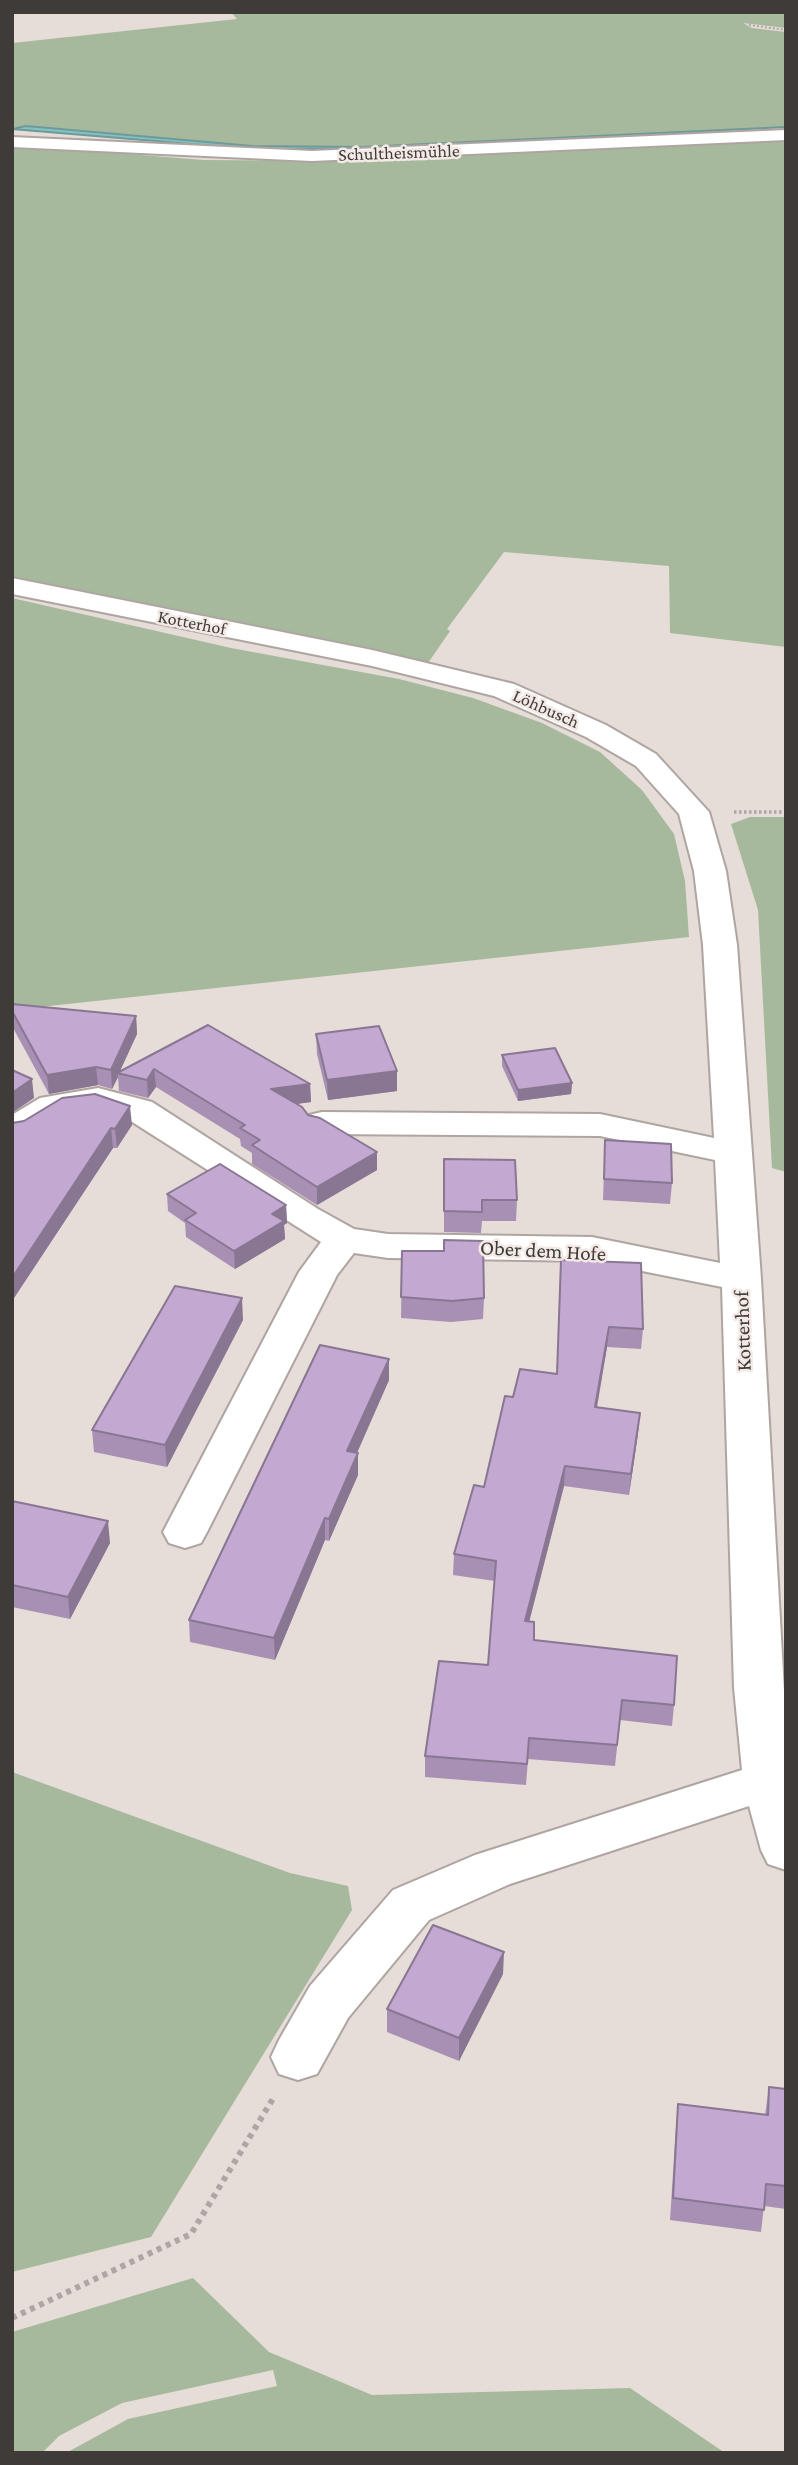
<!DOCTYPE html>
<meta charset="utf-8">
<style>
body{margin:0}
#map{position:relative;width:798px;height:2465px;overflow:hidden;background:#e6dcd8;font-family:"Crimson Pro",serif}
canvas{display:block}
.frame{position:absolute;inset:0;border:14px solid #3e3b39;pointer-events:none}
</style>
<div id="map">
<canvas width="798" height="2465"></canvas>
<div class="frame"></div>
</div>
<script>
const c = document.querySelector('canvas').getContext('2d');
c.lineJoin = 'round';
function fillPath(path, color) {
  c.fillStyle = color;
  c.fill(path, 'evenodd');
}
function poly(rows) {
  const path = new Path2D();
  for (const r of rows) {
    path.moveTo(r[0], r[1]);
    for (let i = 2; i < r.length; i += 2) path.lineTo(r[i], r[i + 1]);
  }
  return path;
}
function trace(path, color, width, dash) {
  c.strokeStyle = color;
  c.lineWidth = width;
  c.lineCap = dash ? 'butt' : 'round';
  c.setLineDash(dash || []);
  c.stroke(path);
}
function label(font, color, halo, rows, align = 'center') {
  c.font = font + ' "Crimson Pro",serif';
  c.lineWidth = 5;
  c.setLineDash([]);
  c.textBaseline = 'middle';
  c.strokeStyle = halo;
  c.fillStyle = color;
  for (const [text, x, y, turn = 0] of rows) {
    c.save();
    c.translate(x, y);
    c.rotate((+turn || 0) * Math.PI / 180);
    c.textAlign = isNaN(turn) ? turn : align;
    if (halo) c.strokeText(text, 0, 0);
    c.fillText(text, 0, 0);
    c.restore();
  }
}
fillPath(poly([
 [231,12,786,12,786,28,743,23,752,28,786,32,786,127,362,147,252,146,12,127,12,43,237,19],
 [786,139,786,647,670,633,669,566,504,552,447,629,450,631,426,666,12,582,12,148,41,147,204,160,343,161],
 [12,598,231,648,399,679,473,698,542,723,600,752,642,790,674,834,685,881,689,937,12,1010],
 [750,817,786,817,786,1172,772,1168,758,910,731,824],
 [12,1772,290,1873,348,1886,352,1910,151,2237,12,2272],
 [193,2278,269,2352,372,2395,630,2388,725,2453,66,2453,128,2419,277,2386,273,2370,122,2403,59,2436,42,2453,12,2453,12,2332]
]), '#a7b99c');
const water = poly([
 [26,126,252,146,362,147,786,127,363,149,250,149,12,129,26,126]
]);
fillPath(water, '#82c2c3');
trace(water, '#6e9a9a', 2);
const minor = poly([
 [786,130,786,140,312,161,12,147,12,137,312,151,786,130],
 [12,578,372,650,514,684,606,725,656,754,709,812,726,871,737,945,761,1279,786,1727,786,1870,768,1864,761,1850,749,1806,510,1884,429,1920,348,2018,317,2074,298,2080,279,2074,271,2057,279,2040,310,1986,393,1890,475,1855,742,1770,734,1688,722,1287,592,1261,388,1258,354,1253,337,1275,207,1532,201,1543,185,1548,169,1543,163,1532,299,1272,321,1242,126,1118,97,1110,63,1115,25,1138,12,1141,12,1115,40,1098,98,1088,152,1102,318,1209,354,1229,388,1234,592,1237,720,1263,715,1160,600,1136,322,1134,309,1131,304,1123,309,1115,322,1112,600,1114,714,1138,703,945,694,871,679,814,636,766,586,737,494,696,372,666,12,594,12,578]
]);
trace(minor, '#aea5a1', 4);
trace(poly([
 [749,25,786,30]
]), '#aea6a3', 2, [2, 2]);
trace(poly([
 [734,812,786,812]
]), '#aea6a3', 3.5, [2.5, 2.5]);
trace(poly([
 [12,2318,191,2234,274,2097]
]), '#aea6a3', 6, [5, 5]);
fillPath(minor, '#fff');
fillPath(poly([
 [12,1004,136,1016,137,1034,120,1071,208,1025,310,1084,311,1102,297,1104,308,1115,377,1170,317,1205,252,1164,252,1153,241,1146,240,1139,156,1087,148,1098,119,1091,118,1077,112,1089,98,1085,49,1094,12,1026],
 [316,1034,397,1071,397,1091,328,1100,317,1054],
 [502,1055,572,1083,571,1094,518,1101,502,1066],
 [12,1123,132,1125,117,1148,113,1148,12,1301],
 [605,1140,672,1183,670,1204,603,1200],
 [444,1159,517,1200,516,1221,482,1221,481,1233,444,1232],
 [167,1194,286,1205,287,1223,284,1225,285,1239,235,1269,186,1237,185,1223,168,1211],
 [402,1251,484,1298,483,1319,451,1322,401,1318],
 [561,1260,643,1329,641,1349,607,1347,597,1408,638,1433,629,1495,564,1486,529,1621,534,1640,674,1705,672,1726,620,1720,615,1766,528,1759,526,1785,425,1777,425,1756,488,1665,495,1581,453,1575,454,1554,484,1487,513,1397,557,1374],
 [243,1320,167,1467,94,1452,92,1430],
 [389,1359,389,1380,357,1453,358,1475,329,1541,325,1540,275,1660,190,1642,189,1620],
 [12,1501,110,1543,70,1619,12,1607],
 [503,1974,459,2061,387,2032,387,2009],
 [769,2087,786,2089,786,2209,764,2206,761,2232,670,2220,676,2126,678,2104,765,2115]
]), '#a890b4');
fillPath(poly([
 [136,1016,137,1034,119,1073,117,1073,118,1077,112,1089,111,1070],
 [96,1067,98,1085,49,1094,47,1075],
 [154,1069,156,1087,148,1098,147,1080],
 [397,1071,397,1091,328,1100,327,1080],
 [32,1079,34,1098,12,1113,12,1093],
 [572,1083,571,1094,518,1101,518,1090],
 [310,1084,311,1102,272,1107,271,1089],
 [130,1106,132,1125,117,1148,115,1129],
 [111,1128,113,1148,12,1301,12,1278],
 [377,1152,377,1170,317,1205,317,1187],
 [286,1205,287,1223,284,1225,285,1239,235,1269,234,1251,272,1214],
 [242,1298,243,1320,167,1467,165,1445],
 [609,1327,607,1347,593,1428,595,1407],
 [389,1359,389,1380,348,1473,347,1451],
 [640,1413,638,1433,629,1495,631,1474],
 [358,1453,358,1475,329,1541,329,1519],
 [565,1466,564,1486,524,1642,525,1621],
 [325,1518,325,1540,275,1660,274,1638],
 [108,1521,110,1543,70,1619,68,1597],
 [504,1952,503,1974,459,2061,459,2038]
]), '#887692');
const building = poly([
 [12,1004,136,1016,111,1070,96,1067,47,1075,12,1011,12,1004],
 [208,1025,310,1084,271,1089,302,1107,308,1115,320,1118,377,1152,317,1187,252,1145,260,1140,240,1128,245,1125,154,1069,147,1080,117,1073,208,1025],
 [379,1026,397,1071,327,1080,316,1034,379,1026],
 [555,1048,572,1083,518,1090,502,1055,555,1048],
 [12,1070,32,1079,12,1093,12,1070],
 [95,1094,130,1106,115,1129,111,1128,12,1278,12,1123,24,1121,62,1098,95,1094],
 [605,1140,671,1144,672,1183,604,1179,605,1140],
 [444,1159,515,1160,517,1200,482,1200,482,1212,444,1211,444,1159],
 [220,1164,286,1205,272,1214,284,1221,234,1251,185,1220,196,1213,167,1194,220,1164],
 [444,1240,483,1241,484,1298,452,1301,401,1297,402,1251,444,1251,444,1240],
 [561,1260,641,1263,643,1329,609,1327,595,1407,640,1413,631,1474,565,1466,525,1621,534,1622,534,1640,677,1656,674,1705,622,1700,617,1745,529,1738,527,1764,425,1756,439,1661,488,1665,496,1561,454,1554,474,1485,484,1487,505,1396,513,1397,520,1369,557,1374,561,1260],
 [175,1286,242,1298,165,1445,92,1430,175,1286],
 [320,1345,389,1359,347,1451,358,1453,329,1519,325,1518,274,1638,189,1620,320,1345],
 [12,1501,108,1521,68,1597,12,1585,12,1501],
 [433,1925,504,1952,459,2038,387,2009,433,1925],
 [769,2087,786,2089,786,2186,766,2184,764,2210,673,2198,678,2104,768,2115,769,2087]
]);
fillPath(building, '#c3a8d1');
trace(building, '#887692', 2);
label('18px', '#3e3b39', '#f3e9e5', [
 ["Schultheismühle",399,153,-2],
 ["Kotterhof",192,623,11],
 ["Löhbusch",546,709,24]
]);
label('21px', '#3e3b39', '#f3e9e5', [
 ["Ober dem Hofe",543,1251,3],
 ["Kotterhof",743,1331,-92]
]);
</script>
